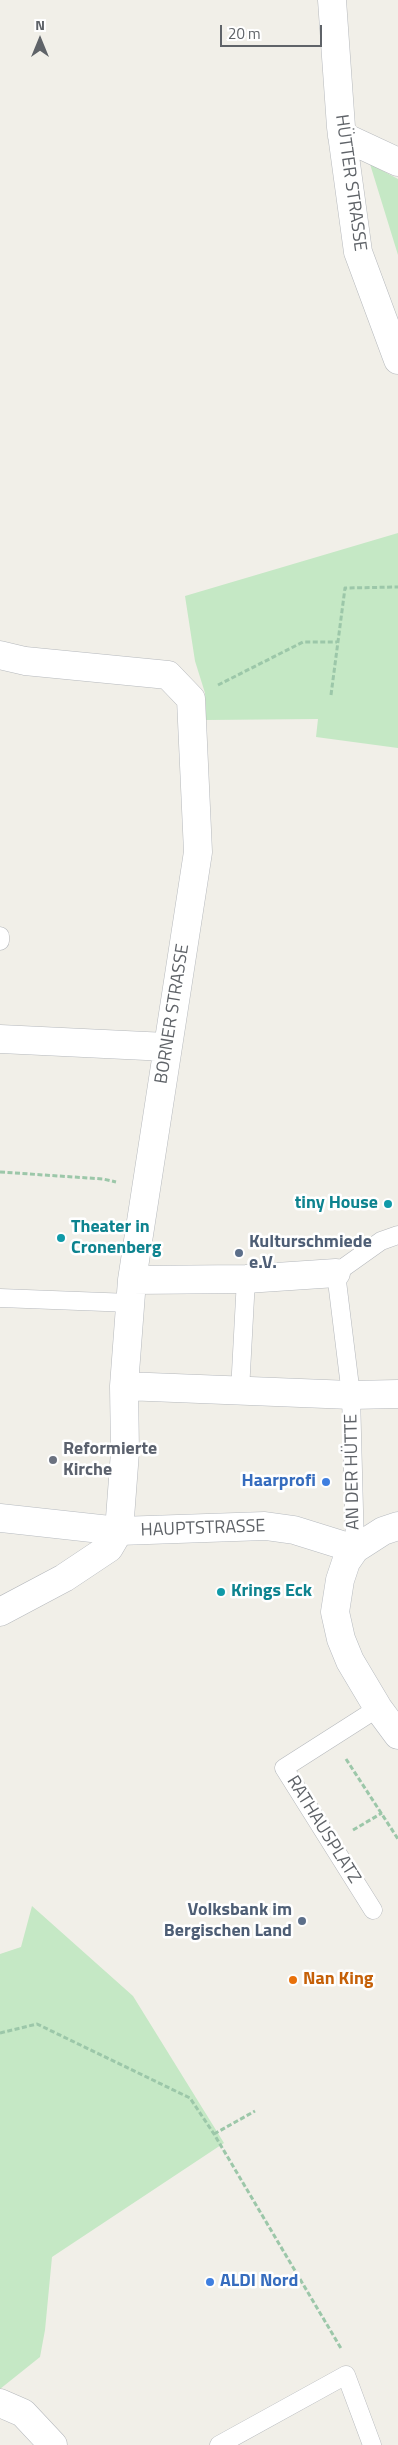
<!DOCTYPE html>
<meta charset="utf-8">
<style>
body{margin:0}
#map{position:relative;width:398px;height:2445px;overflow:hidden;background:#f1efe8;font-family:"Titillium Web",sans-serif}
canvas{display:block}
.north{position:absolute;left:15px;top:15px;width:50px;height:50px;-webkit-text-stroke:4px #fff;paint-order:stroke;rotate:0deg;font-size:14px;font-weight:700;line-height:20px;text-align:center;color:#5f6368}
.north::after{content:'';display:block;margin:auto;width:18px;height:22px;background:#5f6368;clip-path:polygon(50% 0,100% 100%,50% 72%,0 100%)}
.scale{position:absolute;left:220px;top:25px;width:102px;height:22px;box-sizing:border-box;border:2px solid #5f6368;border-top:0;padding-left:6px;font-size:15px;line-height:18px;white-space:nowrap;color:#5f6368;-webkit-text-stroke:4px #fff;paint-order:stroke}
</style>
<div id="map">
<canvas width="398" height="2445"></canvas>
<div class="north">N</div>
<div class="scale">20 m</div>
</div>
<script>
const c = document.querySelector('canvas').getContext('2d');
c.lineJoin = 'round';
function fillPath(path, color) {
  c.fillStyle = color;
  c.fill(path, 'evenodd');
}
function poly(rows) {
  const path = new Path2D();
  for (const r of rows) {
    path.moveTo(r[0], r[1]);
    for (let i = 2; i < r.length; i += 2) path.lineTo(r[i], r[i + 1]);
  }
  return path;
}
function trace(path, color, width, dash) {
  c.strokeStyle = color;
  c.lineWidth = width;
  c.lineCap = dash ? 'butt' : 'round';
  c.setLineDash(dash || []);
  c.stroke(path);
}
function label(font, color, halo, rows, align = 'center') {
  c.font = font + ' "Titillium Web",sans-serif';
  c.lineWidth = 5;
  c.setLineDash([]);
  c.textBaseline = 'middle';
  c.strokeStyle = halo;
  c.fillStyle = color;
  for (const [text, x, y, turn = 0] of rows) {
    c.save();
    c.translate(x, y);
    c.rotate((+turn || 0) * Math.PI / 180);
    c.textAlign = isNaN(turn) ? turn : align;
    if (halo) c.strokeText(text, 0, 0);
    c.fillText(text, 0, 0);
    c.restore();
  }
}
fillPath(poly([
 [370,164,398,179,398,255],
 [398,533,398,748,316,737,318,719,206,720,205,693,195,661,185,596],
 [32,1906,133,1996,224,2143,52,2257,45,2330,40,2357,0,2389,0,1954,21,1947]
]), '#c5e8c5');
const lane = poly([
 [0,941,0,936],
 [0,1298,131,1303],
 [240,1391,246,1279],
 [355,1549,351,1395,336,1273,381,1241,398,1235],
 [373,1910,284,1768,378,1708],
 [219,2445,346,2375,372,2445]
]);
const street = poly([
 [332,0,341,127,358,252,398,360],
 [342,136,398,162],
 [0,655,25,661,168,675,191,699,198,852,132,1280,124,1386,125,1452,119,1531,109,1548,64,1578,0,1612],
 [0,1039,167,1047],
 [132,1280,246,1279,336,1273],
 [124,1386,351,1395,398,1394],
 [0,2403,23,2413,53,2445]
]);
const secondary = poly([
 [0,1518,119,1531,265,1526,294,1530,355,1549],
 [398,1526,383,1531,355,1549,346,1562,340,1580,335,1612,341,1639,350,1661,378,1708,398,1735]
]);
trace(lane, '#b5b8bc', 19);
trace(street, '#b5b8bc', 29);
trace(secondary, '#b6babf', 29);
trace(poly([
 [218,685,303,642,337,642],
 [331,695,345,588,398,587],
 [0,1172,103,1179,116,1182],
 [346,1759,398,1839],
 [353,1830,382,1813],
 [0,2033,37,2024,190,2098,214,2134,342,2350],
 [214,2134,255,2111]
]), '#9cc7a9', 3, [5, 2.5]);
trace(lane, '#fff', 18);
trace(street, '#fff', 28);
trace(secondary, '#fff', 28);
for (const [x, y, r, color] of [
 [388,1204,5,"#0f9aa8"],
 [61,1238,5,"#0f9aa8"],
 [239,1253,5,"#5c6f8a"],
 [53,1460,5,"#6b7280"],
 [326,1482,5,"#3f7fe0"],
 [221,1592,5,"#0f9aa8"],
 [302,1921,5,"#5c6f8a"],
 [293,1980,5,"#e8710a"],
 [210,2282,5,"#3f7fe0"]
]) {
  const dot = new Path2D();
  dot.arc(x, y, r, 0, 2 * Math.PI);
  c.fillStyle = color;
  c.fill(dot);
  trace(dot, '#fff', 2);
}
label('18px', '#5f6368', '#fff', [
 ["HÜTTER STRASSE",350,183,82],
 ["BORNER STRASSE",173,1014,-81],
 ["AN DER HÜTTE",353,1472,-91],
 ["HAUPTSTRASSE",203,1529,-2],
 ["RATHAUSPLATZ",323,1830,58]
]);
label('bold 18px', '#0d838f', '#fff', [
 ["tiny House",378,1204,"right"],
 ["Theater in",71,1228],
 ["Cronenberg",71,1249],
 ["Krings Eck",231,1592]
], 'left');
label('bold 18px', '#4e5e75', '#fff', [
 ["Kulturschmiede",249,1243],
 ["e.V.",249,1264],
 ["Volksbank im",292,1911,"right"],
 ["Bergischen Land",292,1932,"right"]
], 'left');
label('bold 18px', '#5b616d', '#fff', [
 ["Reformierte",63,1450],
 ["Kirche",63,1471]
], 'left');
label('bold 18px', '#366cbe', '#fff', [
 ["Haarprofi",316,1482],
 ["ALDI Nord",220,2282,"left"]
], 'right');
label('bold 18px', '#c56008', '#fff', [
 ["Nan King",303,1980]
], 'left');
</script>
